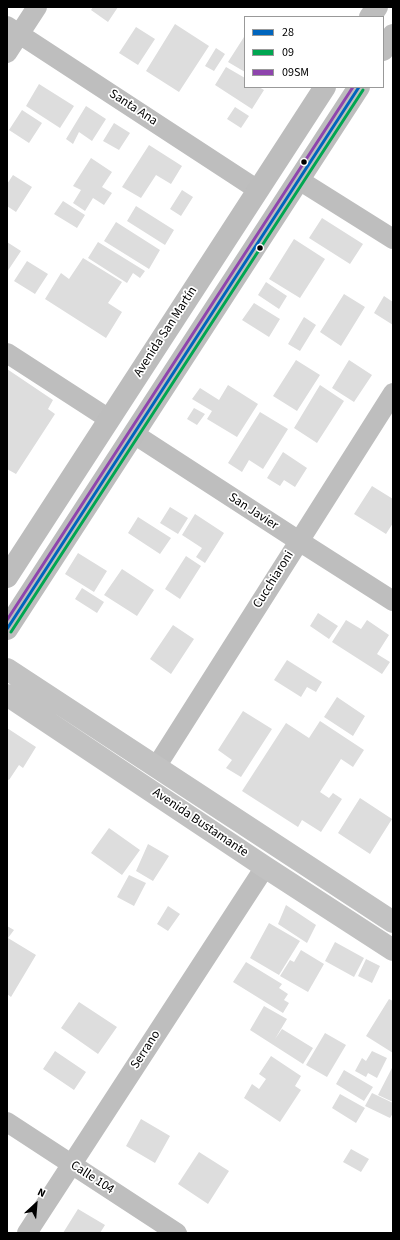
<!DOCTYPE html>
<meta charset="utf-8">
<style>
body{margin:0}
#map{position:relative;width:400px;height:1240px;overflow:hidden;background:#fff;font-family:"Source Sans 3",sans-serif}
canvas{display:block}
.frame{position:absolute;inset:0;border:8px solid #000;pointer-events:none}
.legend{position:absolute;left:244px;top:16px;width:140px;height:72px;box-sizing:border-box;background:#fff;border:1px solid #999;margin:0;padding:5px 7px;list-style:none;font-size:12px;color:#000}
.legend li{display:flex;align-items:center;gap:8px;height:20px}
.legend b{width:20px;border:1px solid #999}
.north{position:absolute;left:16px;top:1184px;width:40px;height:40px;-webkit-text-stroke:3px #fff;paint-order:stroke;rotate:26deg;font-size:11px;font-weight:700;line-height:16px;text-align:center;color:#000}
.north::after{content:'';display:block;margin:auto;width:14px;height:18px;background:#000;clip-path:polygon(50% 0,100% 100%,50% 72%,0 100%)}
</style>
<div id="map">
<canvas width="400" height="1240"></canvas>
<div class="frame"></div>
<ul class="legend">
<li><b style="height:5px;background:#0065bd"></b>28</li>
<li><b style="height:5px;background:#00a651"></b>09</li>
<li><b style="height:5px;background:#8e44ad"></b>09SM</li>
</ul>
<div class="north">N</div>
</div>
<script>
const c = document.querySelector('canvas').getContext('2d');
c.lineJoin = 'round';
function fillPath(path, color) {
  c.fillStyle = color;
  c.fill(path, 'evenodd');
}
function poly(rows) {
  const path = new Path2D();
  for (const r of rows) {
    path.moveTo(r[0], r[1]);
    for (let i = 2; i < r.length; i += 2) path.lineTo(r[i], r[i + 1]);
  }
  return path;
}
function trace(path, color, width, dash) {
  c.strokeStyle = color;
  c.lineWidth = width;
  c.lineCap = dash ? 'butt' : 'round';
  c.setLineDash(dash || []);
  c.stroke(path);
}
function label(font, color, halo, rows, align = 'center') {
  c.font = font + ' "Source Sans 3",sans-serif';
  c.lineWidth = 3.5;
  c.setLineDash([]);
  c.textBaseline = 'middle';
  c.strokeStyle = halo;
  c.fillStyle = color;
  for (const [text, x, y, turn = 0] of rows) {
    c.save();
    c.translate(x, y);
    c.rotate((+turn || 0) * Math.PI / 180);
    c.textAlign = isNaN(turn) ? turn : align;
    if (halo) c.strokeText(text, 0, 0);
    c.fillText(text, 0, 0);
    c.restore();
  }
}
fillPath(poly([
 [93,7,118,7,108,22,91,10],
 [175,24,209,46,179,92,146,71],
 [136,27,155,39,138,65,119,53],
 [244,37,245,38,245,72,228,62],
 [216,48,225,54,214,71,205,66],
 [226,67,245,78,245,87,259,87,264,90,252,109,215,85],
 [39,84,74,106,60,128,26,106],
 [86,106,106,119,92,141,79,132,73,144,66,139],
 [235,107,249,116,241,128,227,119],
 [22,110,42,123,29,143,9,130],
 [114,123,130,133,119,150,103,141],
 [149,145,182,166,171,184,156,175,141,198,122,187],
 [91,158,112,172,102,187,112,193,104,205,93,198,85,211,73,203,81,190,73,186],
 [13,175,32,187,16,212,7,206,7,184],
 [182,190,193,197,181,216,170,209],
 [63,201,85,215,77,228,54,214],
 [136,206,174,230,165,245,127,221],
 [322,218,363,244,350,264,309,238],
 [116,222,160,250,149,269,104,241],
 [294,239,325,259,300,298,269,279],
 [7,242,21,251,7,272],
 [98,242,145,271,140,278,133,273,127,283,88,258],
 [83,258,122,282,108,303,122,312,106,338,45,299,61,273,69,279],
 [27,261,48,274,35,294,14,281],
 [266,282,287,296,279,309,258,295],
 [344,294,365,307,341,346,320,332],
 [384,296,393,302,393,325,374,313],
 [254,303,280,319,269,337,242,320],
 [304,317,316,325,300,351,288,344],
 [296,360,320,375,297,411,273,396],
 [349,360,372,375,354,402,332,388],
 [7,369,53,400,48,409,55,414,16,474,7,469],
 [228,385,258,404,237,437,207,419,212,411,192,399,200,388,219,400],
 [320,385,344,401,317,443,294,428],
 [194,408,205,414,197,425,187,419],
 [260,412,288,429,263,469,249,460,242,472,228,463],
 [283,452,307,468,295,487,284,480,280,486,267,478],
 [372,486,393,499,393,523,386,534,354,514],
 [170,507,188,518,178,534,160,523],
 [195,514,224,533,205,563,196,557,202,548,182,535],
 [138,517,171,538,160,554,128,533],
 [78,553,107,571,94,592,65,574],
 [186,556,201,566,180,599,165,589],
 [122,569,154,590,137,616,104,595],
 [82,588,104,602,97,613,75,599],
 [318,613,338,626,329,639,310,626],
 [346,620,361,629,367,620,389,635,377,654,390,662,382,674,332,642],
 [173,625,194,639,171,674,150,659],
 [287,660,322,682,316,692,307,687,301,697,274,680],
 [337,697,365,716,353,736,324,717],
 [243,711,272,729,241,777,226,768,232,760,218,750],
 [320,721,364,750,353,767,341,759,320,792,329,798,333,793,342,799,321,832,302,820,298,827,242,791,286,723,309,738],
 [7,728,36,747,23,768,19,765,9,780,7,779],
 [360,798,392,819,370,854,338,833],
 [109,828,140,850,122,875,91,853],
 [148,844,169,856,153,881,136,871],
 [129,875,146,883,134,906,117,897],
 [286,905,316,925,307,943,278,924],
 [168,906,180,914,168,931,157,924],
 [269,923,300,941,279,975,250,958],
 [7,926,14,930,8,938,36,955,11,997,7,994],
 [335,942,364,958,354,977,325,961],
 [301,950,324,964,308,992,280,976,290,960,294,962],
 [366,959,380,966,372,983,358,976],
 [246,962,282,984,279,988,288,994,284,1000,289,1003,283,1013,233,982],
 [389,999,393,1001,393,1053,366,1036],
 [79,1002,117,1027,98,1054,61,1028],
 [264,1006,287,1019,275,1039,282,1029,313,1048,303,1064,250,1030],
 [325,1033,346,1045,327,1077,306,1065],
 [55,1051,86,1072,74,1090,43,1069],
 [372,1051,387,1058,377,1078,368,1073,366,1077,355,1071,362,1058,366,1061],
 [271,1056,301,1076,295,1086,301,1090,280,1122,244,1098,252,1084,259,1089,266,1079,259,1074],
 [393,1066,393,1102,378,1095],
 [344,1070,373,1087,364,1101,336,1084],
 [372,1093,393,1103,393,1113,390,1118,365,1106],
 [340,1094,365,1108,356,1123,332,1108],
 [141,1119,170,1136,155,1163,126,1146],
 [351,1149,369,1159,361,1172,343,1162],
 [199,1152,229,1171,208,1204,178,1184],
 [78,1209,105,1225,100,1233,63,1233]
]), '#ddd');
trace(poly([
 [7,26,258,190],
 [7,53,37,7],
 [299,180,393,239],
 [7,353,109,419],
 [134,434,299,541,393,601],
 [156,767,393,393],
 [7,1122,177,1233],
 [27,1233,265,867]
]), '#bebebe', 20);
trace(poly([
 [7,669,393,922],
 [7,695,265,867,393,950]
]), '#c2c2c2', 22);
trace(poly([
 [370,17,377,7],
 [383,50,393,35],
 [7,577,325,87],
 [7,629,359,87]
]), '#bdbdbd', 22);
trace(poly([
 [7,629,359,87]
]), '#0065bd', 3);
trace(poly([
 [11,632,363,90]
]), '#00a651', 3);
trace(poly([
 [7,620,353,87]
]), '#8e44ad', 3);
for (const [x, y, r, color] of [
 [304,162,3.5,"#000"],
 [260,248,3.5,"#000"]
]) {
  const dot = new Path2D();
  dot.arc(x, y, r, 0, 2 * Math.PI);
  c.fillStyle = color;
  c.fill(dot);
  trace(dot, '#fff', 1.5);
}
label('13px', '#000', '#fff', [
 ["Santa Ana",133,108,33],
 ["Avenida San Martín",166,332,-57],
 ["San Javier",253,512,33],
 ["Cucchiaroni",274,580,-58],
 ["Avenida Bustamante",200,823,34],
 ["Serrano",146,1050,-57],
 ["Calle 104",92,1178,33]
]);
</script>
